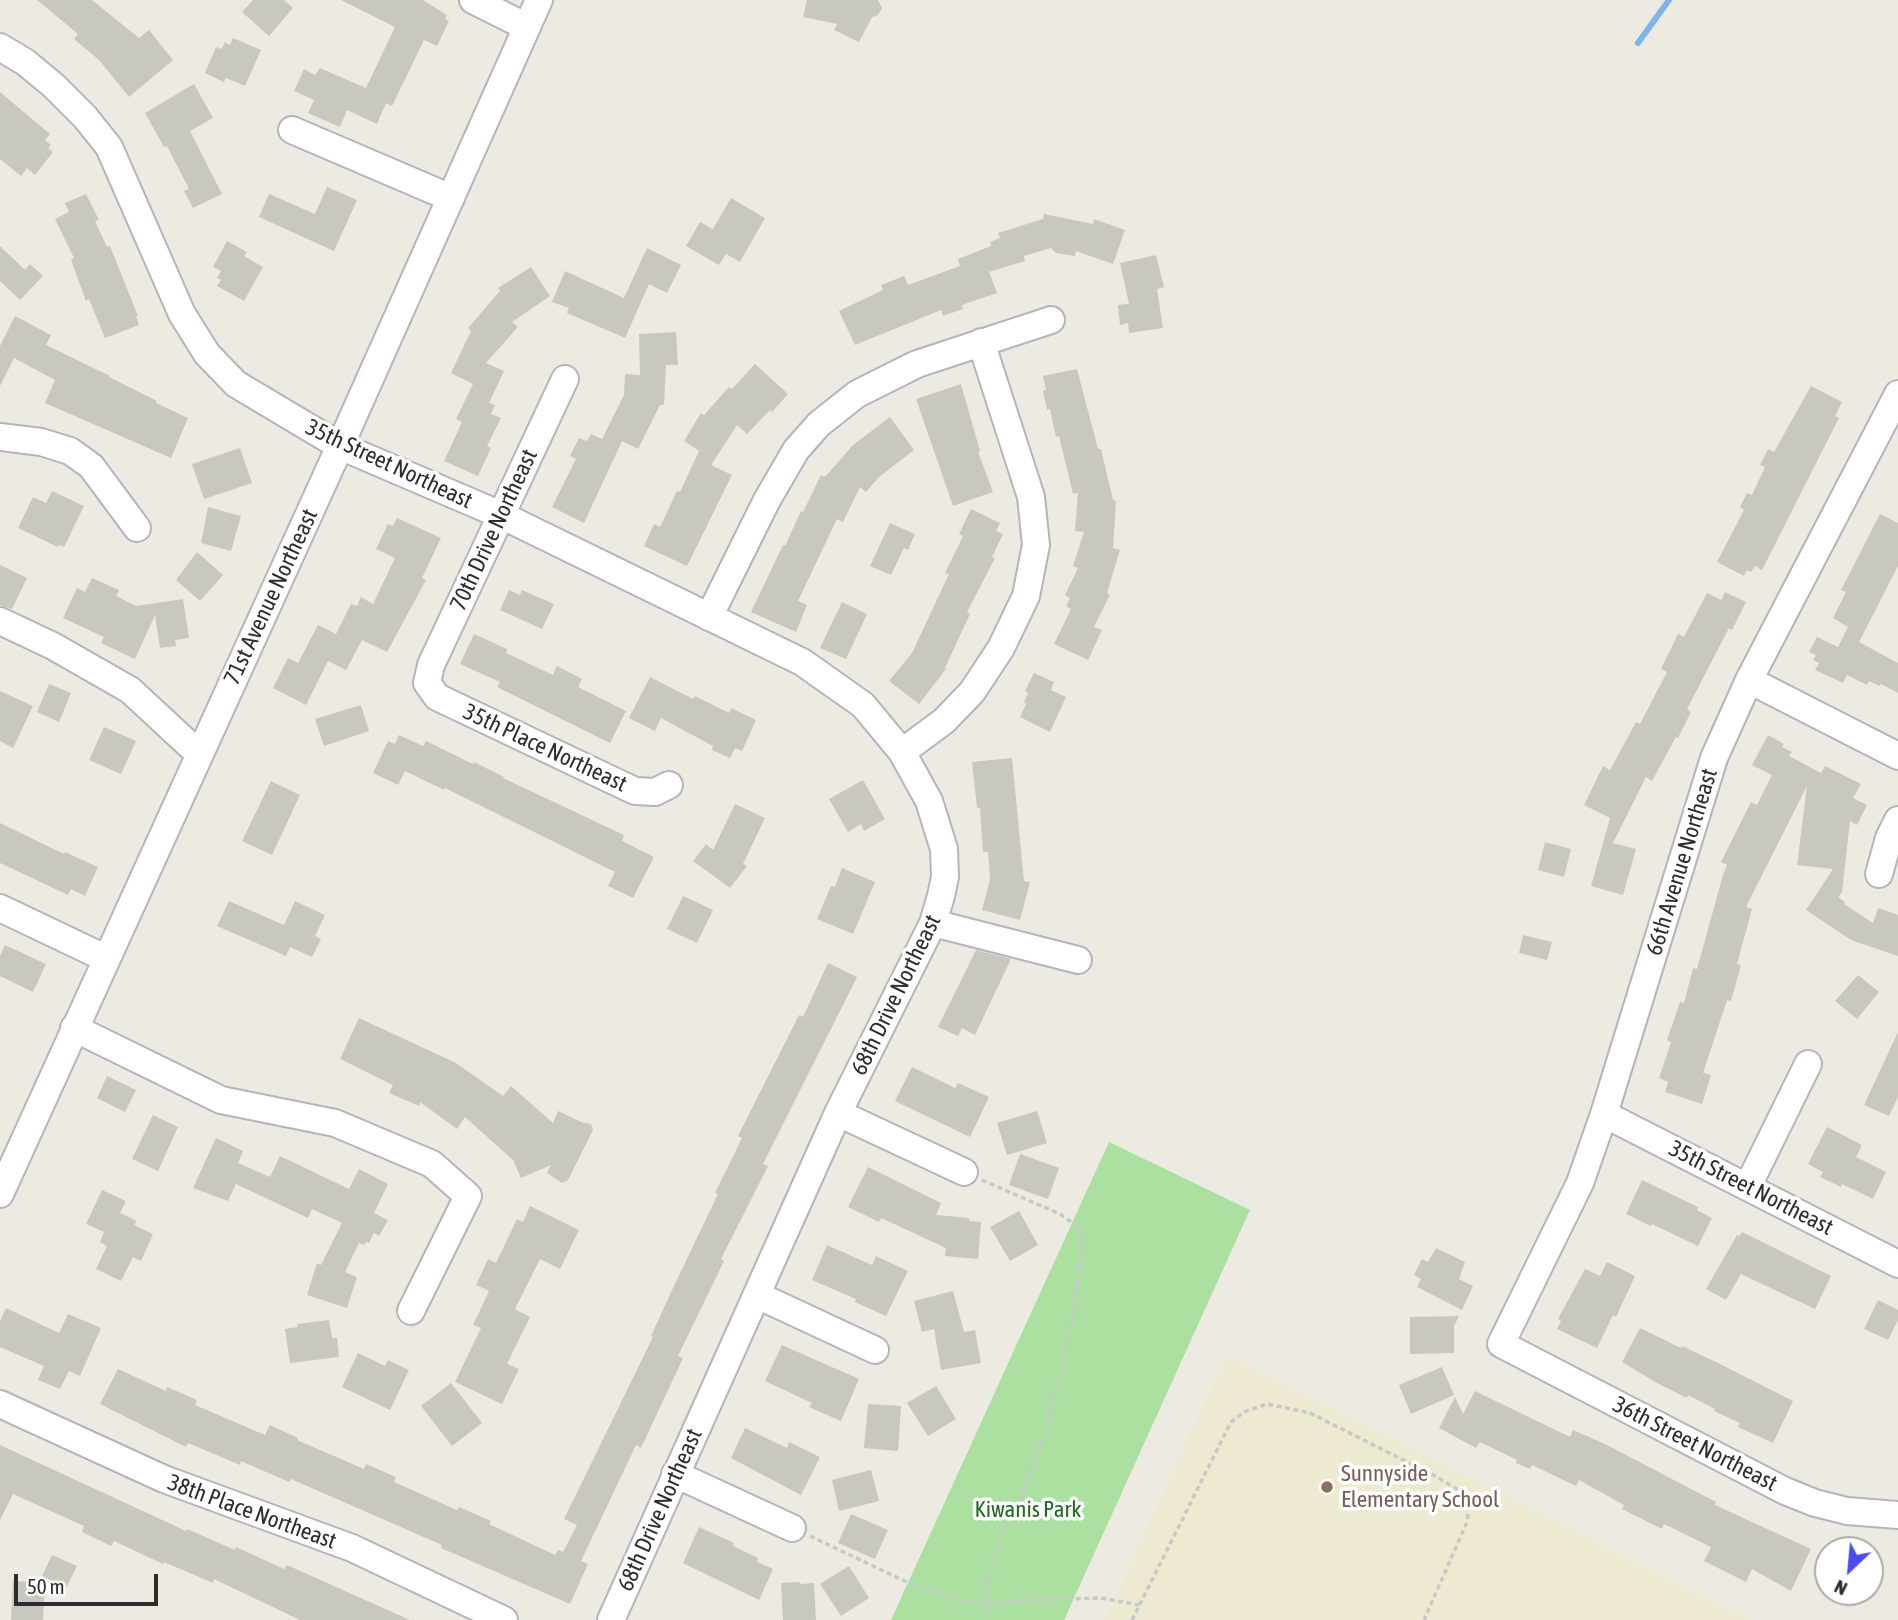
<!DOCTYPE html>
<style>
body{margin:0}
#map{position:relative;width:1898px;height:1620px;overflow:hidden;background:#edeae1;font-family:"Asap Condensed",sans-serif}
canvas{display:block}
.north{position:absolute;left:1814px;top:1536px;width:70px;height:70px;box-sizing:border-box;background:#fff;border:2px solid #ababab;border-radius:50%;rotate:206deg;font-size:19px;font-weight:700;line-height:28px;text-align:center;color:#2d2d2d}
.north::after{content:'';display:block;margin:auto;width:24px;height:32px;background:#4b4cf0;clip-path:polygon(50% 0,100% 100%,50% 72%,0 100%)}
.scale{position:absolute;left:14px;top:1574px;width:144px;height:32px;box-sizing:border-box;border:4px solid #2d2d2d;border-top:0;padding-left:9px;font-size:21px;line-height:24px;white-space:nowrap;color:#2d2d2d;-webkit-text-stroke:5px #fff;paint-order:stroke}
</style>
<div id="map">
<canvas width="1898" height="1620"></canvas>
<div class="north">N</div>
<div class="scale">50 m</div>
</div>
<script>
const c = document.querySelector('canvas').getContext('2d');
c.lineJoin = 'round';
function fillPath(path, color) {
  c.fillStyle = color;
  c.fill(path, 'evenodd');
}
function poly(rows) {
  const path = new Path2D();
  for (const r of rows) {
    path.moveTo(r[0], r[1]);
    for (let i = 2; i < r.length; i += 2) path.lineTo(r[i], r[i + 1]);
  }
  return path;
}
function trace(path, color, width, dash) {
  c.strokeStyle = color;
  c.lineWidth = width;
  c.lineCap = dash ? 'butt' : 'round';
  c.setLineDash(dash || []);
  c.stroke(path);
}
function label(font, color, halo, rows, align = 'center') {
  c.font = font + ' "Asap Condensed",sans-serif';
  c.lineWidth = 7;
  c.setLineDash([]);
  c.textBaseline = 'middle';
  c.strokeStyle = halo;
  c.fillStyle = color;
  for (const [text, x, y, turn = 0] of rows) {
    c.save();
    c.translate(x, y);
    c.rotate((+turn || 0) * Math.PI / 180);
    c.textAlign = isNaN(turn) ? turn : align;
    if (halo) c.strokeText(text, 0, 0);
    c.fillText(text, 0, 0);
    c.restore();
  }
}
fillPath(poly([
 [1226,1355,1750,1620,1105,1620]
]), '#eeead2');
fillPath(poly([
 [1109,1142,1250,1210,1064,1620,891,1620]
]), '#abe0a1');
trace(poly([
 [1638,43,1669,0]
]), '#7bb7e8', 6);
fillPath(poly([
 [37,0,92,0,139,38,149,30,173,60,129,97,99,60,74,39,78,34],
 [253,0,284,0,293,8,269,36,242,12],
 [341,0,423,0,447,15,445,19,449,21,437,46,424,40,392,106,386,103,377,124,347,110,340,127,308,113,314,100,294,91,304,69,315,75,320,68,366,88,395,27],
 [807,0,878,0,882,8,878,15,872,17,859,42,834,30,837,24,803,17],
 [233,38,261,50,245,86,226,78,224,82,205,73,216,47,222,49,225,42,230,45],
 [194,84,213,118,190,131,222,194,193,208,184,191,189,189,167,146,164,147,145,113],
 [0,92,50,134,45,140,51,145,48,148,53,152,35,175,27,168,21,176,0,159],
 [327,187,357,200,334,251,259,217,269,194,315,214],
 [86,194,99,220,95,221,107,247,110,246,138,316,136,316,139,325,105,338,89,299,86,301,71,260,74,258,55,219,69,212,65,203],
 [731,198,765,218,740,262,726,254,719,265,686,246,700,222,713,229],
 [1044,214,1093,224,1094,219,1125,230,1113,264,1076,251,1075,256,1056,253,1051,248,1024,256,1025,261,989,272,997,293,962,305,963,309,943,316,941,310,855,345,839,311,883,290,881,285,904,276,908,285,960,266,958,259,991,246,990,242,1000,238,998,233,1043,219],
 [227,241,247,252,244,256,263,267,244,301,217,286,221,280,217,278,221,271,213,267],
 [0,246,25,270,30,264,43,276,20,300,0,281],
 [647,248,681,265,667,293,649,284,625,338,567,313,569,308,552,302,565,271,624,298],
 [1156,255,1164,287,1157,289,1163,328,1129,333,1128,323,1120,325,1118,305,1129,304,1120,263],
 [531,267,550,296,512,322,518,327,486,363,504,371,489,403,495,405,491,414,501,418,487,446,491,448,478,476,444,461,462,422,456,419,473,384,451,373,471,331,468,328,500,291,498,288],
 [15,316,51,335,46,345,110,376,109,377,157,401,156,403,188,418,171,458,45,403,55,380,14,358,0,386,0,346],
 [676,332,678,365,666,365,664,405,660,405,638,449,622,441,584,523,552,507,576,459,570,456,579,438,587,441,591,434,602,439,624,395,625,374,640,375,639,334],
 [755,364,788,394,772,412,770,410,747,434,737,425,711,465,732,475,687,566,644,546,654,524,660,527,677,491,680,492,699,451,684,441,701,413,704,415,729,387,732,389],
 [1077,369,1098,449,1101,449,1113,500,1116,501,1113,548,1120,550,1107,593,1110,595,1094,627,1102,630,1088,660,1054,644,1071,609,1066,606,1070,598,1065,595,1078,568,1073,566,1084,532,1075,531,1078,493,1073,494,1059,436,1056,437,1050,409,1047,410,1043,391,1046,390,1043,376],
 [961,384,980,451,978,452,993,492,953,506,916,399],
 [1811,386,1842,402,1835,416,1839,418,1762,570,1755,566,1751,572,1747,570,1744,576,1717,562,1744,510,1740,507,1747,493,1752,495,1765,467,1760,465,1768,449,1774,452],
 [890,417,914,450,879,477,866,492,860,487,843,522,837,519,798,601,807,605,796,632,751,612,783,545,785,546,801,511,803,512,821,475,825,477,853,445],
 [240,448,252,483,204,499,192,464],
 [52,491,84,506,64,547,59,545,58,547,18,528,33,497,46,503],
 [208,507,241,516,231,551,201,543],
 [971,509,1000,523,996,531,1003,534,992,557,995,558,967,612,970,614,945,668,946,669,919,704,889,681,912,653,949,574,945,573,963,536,959,534],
 [1880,514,1898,523,1898,566,1859,642,1898,663,1898,693,1881,684,1879,686,1869,681,1867,685,1847,675,1843,683,1815,670,1819,663,1813,660,1816,655,1809,652,1817,637,1838,647,1848,627,1833,618,1846,592,1841,590],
 [397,518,441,538,422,578,426,580,387,652,362,640,346,670,328,661,306,705,273,688,288,658,298,663,318,625,336,634,351,604,357,606,361,597,373,604,395,558,376,549,388,524,393,526],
 [890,523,915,534,908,550,904,548,891,575,870,566],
 [197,552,223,575,200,601,176,580],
 [0,565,27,578,12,609,0,605],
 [92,578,119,590,116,596,136,606,183,599,189,638,175,640,176,646,160,648,155,615,135,659,101,643,104,637,63,618,77,588,85,592],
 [509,590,520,595,522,590,554,604,542,629,500,610],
 [1725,592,1746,602,1732,630,1729,628,1687,709,1691,712,1678,738,1676,737,1652,781,1646,777,1613,843,1636,849,1623,895,1591,886,1610,818,1584,805,1603,766,1610,770,1636,722,1640,724,1667,672,1661,669,1678,634,1684,637,1707,593,1721,600],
 [842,602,867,614,846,659,820,648],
 [474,634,507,649,506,653,553,675,557,666,582,679,578,687,626,711,610,743,497,687,500,682,460,664],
 [1034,673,1054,682,1051,690,1066,697,1050,732,1020,717,1026,704,1024,702,1028,693,1025,691],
 [650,677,693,699,695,696,729,713,731,708,756,720,742,751,735,748,730,758,712,750,713,746,661,718,655,731,629,718],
 [49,684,71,693,59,722,37,712],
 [0,691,33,706,13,748,0,741],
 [361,705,369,731,324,746,315,719],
 [104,727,136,741,121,774,89,760],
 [399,735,423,746,426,741,473,764,474,762,504,777,503,778,624,835,622,841,654,857,633,898,608,886,615,872,445,788,444,790,405,771,398,785,373,773,388,741,395,744],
 [1768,735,1784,744,1782,747,1792,752,1789,756,1821,773,1825,766,1861,784,1853,798,1867,805,1857,825,1850,821,1842,892,1838,897,1845,902,1844,904,1873,923,1878,908,1898,915,1898,956,1851,940,1806,910,1833,869,1797,865,1807,786,1746,907,1752,909,1737,964,1741,965,1731,1001,1727,1000,1703,1073,1711,1075,1702,1104,1665,1092,1668,1082,1659,1078,1671,1042,1667,1040,1680,1002,1684,1003,1693,968,1697,969,1723,875,1727,865,1721,862,1751,802,1757,805,1772,775,1752,765],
 [1012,758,1024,881,1030,882,1020,920,982,910,990,879,988,852,983,852,980,808,977,808,972,762],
 [863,780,885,819,864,831,861,824,848,832,829,799],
 [271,781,300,795,272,855,242,841],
 [735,804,765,818,743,864,747,866,730,888,693,861,706,844,713,850],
 [0,823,64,854,65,852,98,867,85,896,71,889,68,895,0,863],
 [1545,842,1571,849,1564,877,1538,870],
 [842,868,875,882,853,934,817,919,831,886,835,887],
 [683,896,713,910,697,943,667,929],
 [229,901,284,925,295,901,325,915,315,936,321,939,312,957,290,947,286,956,217,926],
 [1523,935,1552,942,1547,960,1519,953],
 [5,945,46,964,33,992,0,976,0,956],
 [976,950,1011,959,975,1035,962,1028,958,1036,938,1027],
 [828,963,857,977,763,1164,768,1166,721,1259,724,1261,678,1356,683,1358,641,1448,636,1445,581,1561,588,1564,570,1604,441,1548,442,1545,291,1479,289,1482,241,1461,240,1465,188,1443,186,1447,100,1404,118,1369,166,1391,167,1387,197,1400,195,1405,265,1435,270,1425,298,1438,297,1440,364,1469,366,1464,396,1477,394,1482,457,1510,459,1507,491,1521,489,1524,555,1555,558,1550,563,1552,577,1525,564,1519,653,1337,651,1336,673,1288,718,1194,715,1193,742,1138,738,1136,799,1015,803,1017],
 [1858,975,1879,992,1857,1019,1835,1001],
 [359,1018,456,1063,503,1096,511,1086,553,1123,558,1111,581,1122,591,1124,593,1130,568,1180,562,1183,547,1173,551,1165,521,1178,513,1160,465,1117,457,1129,420,1102,419,1106,389,1093,393,1085,340,1059],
 [1898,1032,1898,1097,1889,1116,1864,1105],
 [912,1067,955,1088,958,1083,989,1097,970,1137,895,1101],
 [107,1076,136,1090,125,1112,97,1098],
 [1037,1111,1047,1143,1007,1155,997,1123],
 [153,1115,178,1127,158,1171,132,1159],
 [1827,1127,1862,1145,1856,1157,1886,1172,1873,1199,1842,1184,1841,1187,1820,1177,1823,1172,1808,1164],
 [216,1138,243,1151,238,1163,270,1177,280,1156,349,1189,359,1169,388,1184,374,1213,388,1220,379,1236,374,1233,369,1243,366,1242,364,1245,359,1243,345,1272,357,1277,347,1308,307,1295,317,1263,321,1265,342,1223,312,1209,308,1218,236,1184,228,1201,193,1188],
 [1020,1154,1059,1168,1048,1199,1009,1185],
 [868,1167,941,1203,936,1215,969,1218,969,1221,981,1222,978,1259,945,1256,946,1248,881,1218,879,1222,848,1207],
 [1642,1180,1698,1207,1697,1210,1712,1218,1698,1246,1652,1224,1651,1226,1626,1214],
 [102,1190,126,1201,120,1213,137,1221,134,1225,153,1234,141,1261,133,1257,121,1281,96,1269,107,1246,100,1242,104,1232,86,1224],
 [530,1206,579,1230,560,1269,540,1259,515,1309,530,1317,507,1364,519,1369,502,1404,455,1382,481,1328,473,1325,489,1291,476,1285,488,1259,496,1263,517,1219,523,1222],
 [1019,1211,1038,1245,1010,1261,990,1227],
 [1742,1232,1831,1276,1815,1309,1741,1274,1726,1300,1706,1289,1737,1235,1739,1236],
 [827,1245,872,1265,876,1256,908,1271,886,1316,855,1302,856,1299,812,1280],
 [1436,1248,1465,1262,1459,1279,1473,1286,1462,1310,1417,1287,1421,1279,1414,1275,1422,1259,1428,1262],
 [1607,1262,1635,1276,1616,1317,1613,1315,1597,1348,1557,1329,1561,1321,1558,1319,1585,1269,1600,1276],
 [953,1291,964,1332,975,1330,981,1363,941,1370,934,1329,922,1332,914,1301],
 [1878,1300,1898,1310,1898,1320,1888,1340,1864,1329],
 [6,1308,59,1333,68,1314,101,1328,80,1376,69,1371,60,1389,38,1380,44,1366,0,1347,0,1321],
 [1459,1316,1454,1326,1454,1353,1410,1354,1410,1317],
 [329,1320,332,1338,337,1338,339,1357,290,1363,285,1329,298,1327,297,1324],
 [1640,1328,1681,1348,1682,1346,1720,1364,1793,1401,1773,1443,1738,1427,1740,1423,1714,1411,1715,1409,1688,1395,1687,1398,1657,1383,1622,1362],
 [782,1345,859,1379,841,1421,809,1407,812,1403,765,1381],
 [358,1353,385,1366,388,1360,409,1370,390,1410,342,1387],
 [1442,1367,1454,1395,1411,1414,1399,1385],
 [451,1383,482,1423,452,1446,421,1406],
 [936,1386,956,1419,928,1436,907,1403],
 [1475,1391,1570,1437,1573,1430,1605,1444,1716,1502,1715,1505,1811,1549,1791,1591,1752,1569,1746,1582,1704,1561,1711,1547,1664,1524,1662,1529,1622,1509,1624,1505,1579,1480,1576,1486,1532,1465,1530,1469,1516,1463,1517,1460,1480,1442,1476,1448,1439,1428,1455,1397,1463,1414],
 [868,1404,901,1406,898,1451,864,1448],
 [745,1428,787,1448,789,1442,820,1457,801,1495,731,1458],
 [0,1445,186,1531,187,1529,235,1550,236,1547,284,1569,287,1565,410,1620,300,1620,214,1579,213,1583,164,1562,163,1564,114,1541,111,1546,82,1532,84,1526,13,1494,0,1520],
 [871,1470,879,1501,839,1511,832,1480],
 [851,1514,888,1530,875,1559,838,1543],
 [699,1527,734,1543,733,1546,758,1558,757,1562,773,1569,759,1600,683,1563],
 [52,1555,77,1566,66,1588,42,1576],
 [849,1566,869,1598,841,1616,820,1584],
 [13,1581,45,1583,43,1620,11,1620],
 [800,1582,800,1584,814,1583,816,1620,783,1620,781,1583]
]), '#c9c8bf');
const minor = poly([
 [473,0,527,27],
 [0,47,25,62,54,86,85,117,109,147,182,314,207,354,236,384,340,446,501,515,802,662,863,705,902,752],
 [292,130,451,198],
 [565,379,431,665,427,683,437,697,635,791,655,792,669,785],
 [1898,394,1749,680,1714,758,1604,1114,1580,1183,1501,1344,1785,1491,1815,1503,1847,1511,1898,1515],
 [0,437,41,442,70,451,91,466,137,528],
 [709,617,767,500,796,450,819,424,857,394,917,364,1051,320],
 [0,621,53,646,130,690,199,754],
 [1749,680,1898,756],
 [1879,874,1889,838,1898,820],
 [0,908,105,958],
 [933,923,1078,960],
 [74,1028,221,1100,335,1123,432,1164,468,1196,411,1311],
 [838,1113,964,1172],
 [1604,1114,1898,1264],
 [1748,1186,1808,1064],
 [0,1194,340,446,539,0],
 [757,1295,875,1350],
 [0,1404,164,1479,352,1548,504,1620],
 [675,1474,792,1528],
 [611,1620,838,1113,933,923,941,896,945,877,944,849,929,801,902,752,944,721,972,692,1001,648,1026,596,1036,545,1031,497,981,342]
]);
trace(minor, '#b4b4bf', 30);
trace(poly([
 [982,1180,1060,1214,1074,1224,1083,1237,1072,1324,1061,1371,1044,1435,1018,1506,1007,1524,996,1552,986,1587,989,1606,985,1620],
 [810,1536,913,1585,952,1599,989,1606,1022,1600,1101,1598,1139,1605],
 [1132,1620,1231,1422,1244,1412,1267,1404,1310,1413,1435,1476,1462,1492,1469,1504,1467,1522,1424,1620]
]), '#c8c8c8', 3.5, [5, 3.5]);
trace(minor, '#fff', 26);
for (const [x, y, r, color] of [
 [1327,1487,7,"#8d6e63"]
]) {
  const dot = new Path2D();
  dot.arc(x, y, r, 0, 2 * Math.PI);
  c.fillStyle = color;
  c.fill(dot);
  trace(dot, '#fff', 2.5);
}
label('23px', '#2d2d2d', '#fff', [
 ["35th Street Northeast",389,464,25],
 ["70th Drive Northeast",494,530,-65],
 ["71st Avenue Northeast",271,597,-65],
 ["35th Place Northeast",545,748,25],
 ["66th Avenue Northeast",1682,862,-73],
 ["68th Drive Northeast",896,995,-64],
 ["35th Street Northeast",1751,1188,27],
 ["36th Street Northeast",1695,1444,27],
 ["68th Drive Northeast",660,1510,-66],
 ["38th Place Northeast",252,1512,20]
]);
label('23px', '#785e54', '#fff', [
 ["Sunnyside",1341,1474],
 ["Elementary School",1341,1500]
], 'left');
label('23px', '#216820', '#fff', [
 ["Kiwanis Park",1028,1510]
]);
</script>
